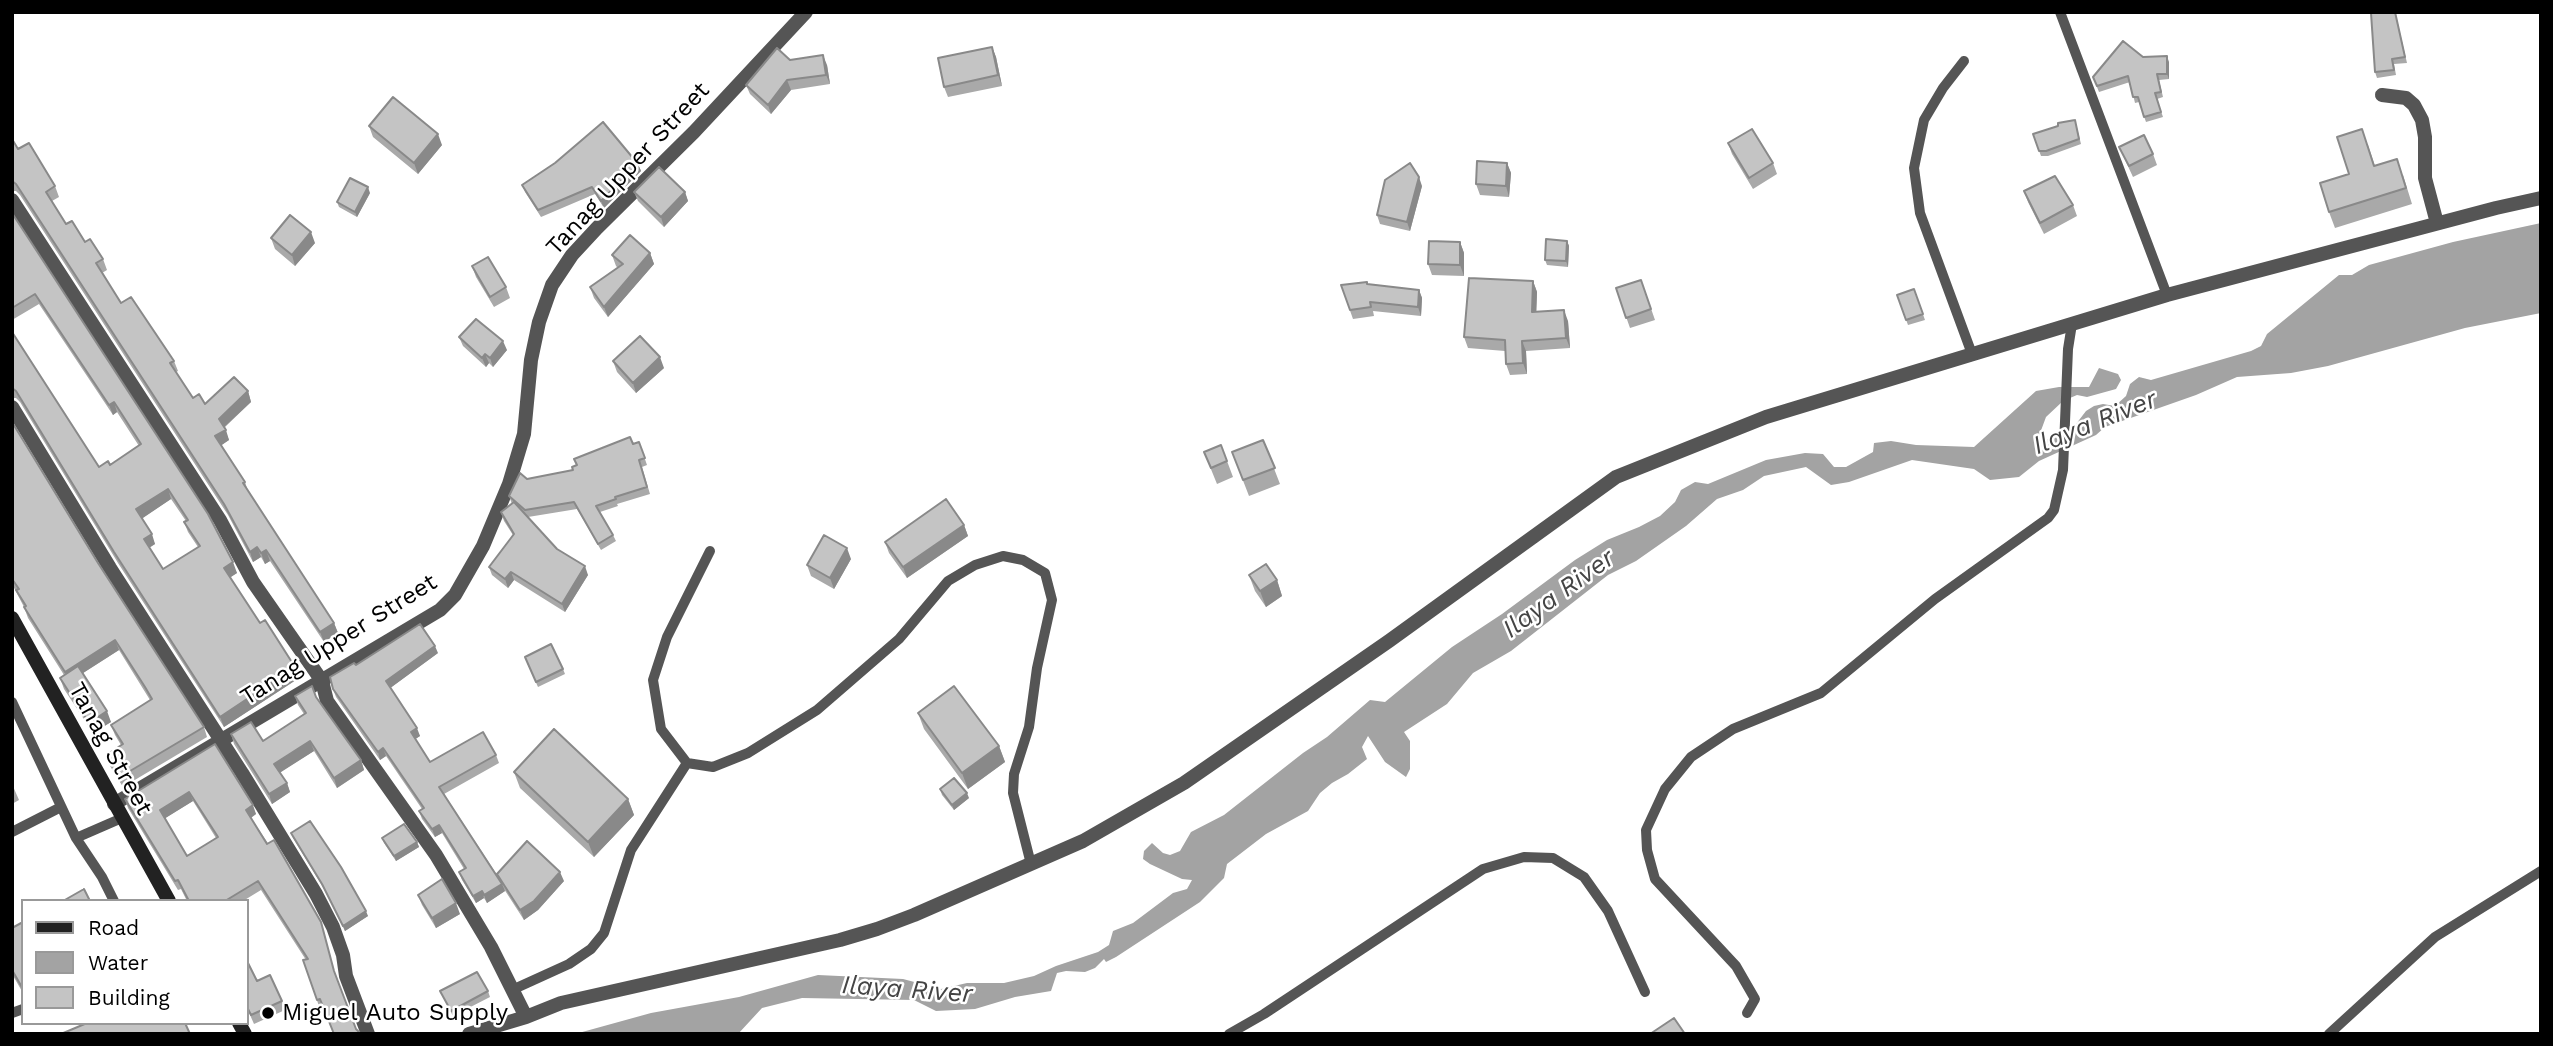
<!DOCTYPE html>
<style>
body{margin:0}
#map{position:relative;width:2553px;height:1046px;overflow:hidden;background:#fff;font-family:"Work Sans",sans-serif}
canvas{display:block}
.frame{position:absolute;inset:0;border:14px solid #000;pointer-events:none}
.legend{position:absolute;left:21px;top:899px;width:228px;height:126px;box-sizing:border-box;background:#fff;border:2px solid #999;margin:0;padding:9px 12px;list-style:none;font-size:21px;color:#000}
.legend li{display:flex;align-items:center;gap:14px;height:35px}
.legend b{width:35px;border:2px solid #999}
</style>
<div id="map">
<canvas width="2553" height="1046"></canvas>
<div class="frame"></div>
<ul class="legend">
<li><b style="height:9px;background:#222"></b>Road</li>
<li><b style="height:19px;background:#a3a3a3"></b>Water</li>
<li><b style="height:19px;background:#c4c4c4"></b>Building</li>
</ul>
</div>
<script>
const c = document.querySelector('canvas').getContext('2d');
c.lineJoin = 'round';
function fillPath(path, color) {
  c.fillStyle = color;
  c.fill(path, 'evenodd');
}
function poly(rows) {
  const path = new Path2D();
  for (const r of rows) {
    path.moveTo(r[0], r[1]);
    for (let i = 2; i < r.length; i += 2) path.lineTo(r[i], r[i + 1]);
  }
  return path;
}
function trace(path, color, width, dash) {
  c.strokeStyle = color;
  c.lineWidth = width;
  c.lineCap = dash ? 'butt' : 'round';
  c.setLineDash(dash || []);
  c.stroke(path);
}
function label(font, color, halo, rows, align = 'center') {
  c.font = font + ' "Work Sans",sans-serif';
  c.lineWidth = 5;
  c.setLineDash([]);
  c.textBaseline = 'middle';
  c.strokeStyle = halo;
  c.fillStyle = color;
  for (const [text, x, y, turn = 0] of rows) {
    c.save();
    c.translate(x, y);
    c.rotate((+turn || 0) * Math.PI / 180);
    c.textAlign = isNaN(turn) ? turn : align;
    if (halo) c.strokeText(text, 0, 0);
    c.fillText(text, 0, 0);
    c.restore();
  }
}
fillPath(poly([
 [2541,223,2541,313,2465,328,2328,366,2291,373,2237,377,2196,395,2105,427,2096,435,2039,461,2019,477,1990,480,1974,469,1912,460,1849,482,1831,485,1806,467,1764,476,1743,490,1717,499,1686,526,1636,561,1608,575,1511,651,1473,673,1447,704,1404,732,1410,741,1410,769,1406,777,1385,762,1368,736,1362,747,1367,759,1348,774,1332,783,1320,793,1308,811,1266,834,1227,864,1224,878,1200,902,1116,957,1106,962,1104,959,1095,968,1085,972,1066,971,1057,973,1051,991,1015,997,975,1009,936,1011,914,1000,802,998,762,1008,738,1034,575,1034,651,1013,739,997,818,975,903,979,941,989,967,983,1004,983,1034,976,1056,966,1098,952,1109,945,1113,931,1133,923,1173,893,1187,889,1192,880,1182,879,1150,864,1143,859,1144,851,1152,843,1163,853,1170,855,1180,851,1191,832,1224,815,1303,753,1327,737,1370,700,1385,702,1452,647,1502,614,1575,560,1607,540,1639,527,1660,516,1675,502,1681,490,1695,482,1708,484,1766,460,1805,453,1823,454,1834,467,1846,467,1873,452,1874,443,1891,441,1916,445,1974,447,2036,391,2059,387,2089,387,2099,368,2118,374,2121,380,2116,389,2087,397,2077,395,2063,401,2046,417,2036,444,2073,428,2086,411,2094,406,2103,404,2115,406,2126,396,2130,384,2139,377,2151,380,2251,351,2261,346,2267,334,2339,275,2352,275,2369,265,2453,242]
]), '#a3a3a3');
trace(poly([
 [2060,12,2167,295],
 [1964,61,1943,88,1924,120,1914,168,1920,213,1972,354],
 [710,551,667,637,653,680,661,729,687,763,713,767,748,753,817,710,899,639,948,581,975,565,1003,556,1023,560,1045,573,1052,600,1037,668,1029,727,1014,774,1013,793,1031,864],
 [12,702,76,838,102,877,114,901],
 [12,832,61,807],
 [76,838,122,818],
 [514,989,569,964,591,949,604,933,631,850,687,763],
 [12,1013,23,1009],
 [1747,1013,1755,999,1736,966,1655,879,1647,850,1646,830,1665,789,1691,757,1733,729,1821,693,1935,599,2048,518,2054,510,2063,470,2068,349,2072,324],
 [1229,1034,1264,1014,1483,869,1524,857,1553,858,1584,877,1608,911,1645,992],
 [2329,1034,2435,937,2541,871]
]), '#555', 10);
trace(poly([
 [2382,95,2406,98,2414,105,2422,120,2425,137,2425,178,2437,223],
 [12,200,220,520,253,582,322,681,327,701,436,855,491,947,526,1017],
 [12,407,110,568,242,773,316,894,333,927,343,955,346,976,368,1034],
 [114,804,440,610,455,595,483,546,509,484,524,434,531,360,539,322,552,285,572,255,597,228,694,132,806,12],
 [469,1034,526,1017,561,1003,840,940,877,929,914,915,1083,841,1184,783,1389,641,1616,477,1766,417,2167,295,2496,208,2541,198]
]), '#555', 14);
trace(poly([
 [12,618,169,901],
 [239,1023,245,1034]
]), '#222', 14);
fillPath(poly([
 [2396,15,2407,63,2394,64,2396,75,2377,78,2375,72],
 [992,47,996,57,1002,86,948,97,944,87],
 [2143,57,2169,62,2169,79,2159,80,2163,97,2157,99,2163,117,2146,122,2139,102,2135,103,2130,82,2099,92,2093,77],
 [790,60,827,65,830,84,791,90,771,114,750,94,746,85],
 [2075,120,2081,144,2048,156,2041,156,2033,134],
 [369,126,442,145,418,174,373,137],
 [12,139,18,149,55,186,59,197,52,201,66,224,103,259,107,270,102,273,121,303,174,361,178,371,176,372,193,398,205,404,248,391,251,402,224,428,229,440,221,445,245,482,248,491,334,623,338,633,324,642,270,561,265,564,261,557,253,562,228,515,20,195,16,191,12,191],
 [1728,143,1773,163,1777,174,1753,189,1732,154],
 [2368,145,2375,166,2403,175,2412,204,2335,228,2329,212],
 [2119,147,2153,154,2157,165,2133,177],
 [555,163,638,164,641,171,604,208,595,194,541,217,525,192,522,185],
 [1507,163,1511,173,1509,197,1480,195,1476,184],
 [1422,186,1410,231,1380,224,1377,215],
 [2024,191,2073,205,2077,216,2044,234,2028,202],
 [634,192,685,192,688,201,664,227,638,201],
 [370,193,357,217,339,207,337,202],
 [12,213,237,573,230,577,260,623,295,667,299,678,224,727,118,563,20,402,16,398,12,398,12,332,99,467,110,465,139,446,117,412,113,415,39,304,12,320],
 [171,499,186,521,184,522,188,532,198,547,163,569,149,548,155,544,142,518],
 [271,238,315,243,295,266,275,249],
 [1567,241,1569,246,1568,267,1547,265,1545,260],
 [1460,242,1464,253,1464,276,1432,275,1428,264],
 [650,253,654,264,608,317,594,298,590,287,618,268,616,266,612,255],
 [472,266,506,287,510,298,494,307,476,277],
 [1641,280,1655,320,1630,328,1616,288],
 [1533,281,1537,292,1536,312,1568,321,1570,348,1526,351,1527,374,1510,375,1506,364,1505,351,1468,348,1464,337],
 [1368,284,1419,290,1422,298,1421,316,1373,311,1374,316,1353,319,1341,285],
 [1914,289,1925,320,1908,325,1897,295],
 [459,337,507,350,493,367,489,363,486,367,463,346],
 [613,361,664,368,636,393,617,372],
 [12,422,98,563,204,727,207,737,123,787,110,766,106,755,121,745,115,735,111,725,150,700,119,650,83,673,111,722,93,733,64,689,60,678,64,675,28,618,24,607,12,584],
 [1263,440,1280,484,1249,496,1232,452],
 [639,442,647,465,642,467,650,494,617,504,618,506,600,512,613,535,616,541,601,550,577,509,528,517,557,549,588,575,565,612,514,580,508,588,492,575,489,567,513,535,504,521,501,512,512,504,509,496,527,479,573,470],
 [1204,452,1227,461,1233,477,1217,484],
 [964,525,968,536,907,578,889,553,885,542],
 [851,559,834,589,811,576,807,565],
 [1249,575,1277,580,1282,596,1266,607,1255,591],
 [438,653,390,688,420,736,415,739,430,762,496,755,499,763,444,794,499,878,564,881,538,910,524,920,504,889,505,891,487,903,484,898,476,903,462,880,459,872,464,869,442,833,435,837,422,819,419,811,422,809,386,756,380,760,336,697,333,689,356,665],
 [527,663,563,669,565,674,538,687],
 [295,696,317,698,361,760,364,770,337,788,314,751,280,772,287,783,290,792,272,804,234,744,231,734,263,741,304,714,298,705],
 [918,713,999,746,1005,762,968,789,924,729],
 [215,744,256,814,251,818,321,922,324,931,323,1008,320,1009,303,960,306,960,261,890,243,901,187,901,181,889,178,890,128,808,125,799],
 [193,801,216,838,187,856,165,818],
 [514,772,628,799,634,815,594,857,520,788],
 [12,784,19,800,12,804],
 [940,789,969,798,954,810,942,795],
 [291,833,368,916,345,931,324,889,293,838],
 [382,838,417,842,419,847,396,861,384,843],
 [418,895,460,914,436,928,422,905],
 [23,922,23,993,12,974,12,928],
 [247,961,257,981,282,1001,285,1010,254,1024,247,1008],
 [440,991,488,991,490,997,453,1016]
]), '#a9a9a9');
fillPath(poly([
 [992,47,996,57,1002,86,998,75],
 [823,55,827,65,830,84,826,75],
 [2167,56,2169,62,2169,79,2167,74],
 [787,80,791,90,771,114,768,105],
 [438,134,442,145,418,174,414,163],
 [1507,163,1511,173,1509,197,1506,186],
 [638,164,641,171,604,208,601,201],
 [1419,177,1422,186,1410,231,1407,222],
 [368,187,370,193,357,217,355,212],
 [685,192,688,201,664,227,661,217],
 [311,232,315,243,295,266,292,255],
 [1567,241,1569,246,1568,267,1566,261],
 [1460,242,1464,253,1464,276,1460,265],
 [650,253,654,264,608,317,604,307],
 [1533,281,1537,292,1536,323,1532,312],
 [1419,290,1422,298,1421,316,1418,307],
 [1564,310,1568,321,1570,348,1566,338],
 [503,341,507,350,493,367,490,358],
 [1522,341,1526,351,1527,374,1523,363],
 [485,354,489,363,486,367,482,358],
 [660,357,664,368,636,393,633,383],
 [248,391,251,402,222,429,219,419],
 [114,402,117,412,113,415,109,405],
 [226,430,229,440,219,447,215,436],
 [168,489,171,499,140,520,136,509],
 [964,525,968,536,907,578,903,567],
 [152,534,155,544,147,549,144,539],
 [257,547,261,557,253,562,250,552],
 [847,548,851,559,834,589,830,578],
 [266,550,270,561,265,564,261,553],
 [233,562,237,573,228,579,224,568],
 [585,566,588,575,565,612,562,604],
 [511,572,514,580,508,588,505,579],
 [1277,580,1282,596,1266,607,1260,591],
 [334,623,338,633,324,642,320,632],
 [115,640,119,650,69,682,65,672],
 [435,646,438,653,389,689,386,681],
 [295,667,299,678,224,727,220,717],
 [107,711,111,722,93,733,89,723],
 [417,728,420,736,414,740,411,732],
 [310,741,314,751,278,774,274,764],
 [999,746,1005,762,968,789,962,773],
 [383,748,386,756,380,760,378,752],
 [361,760,364,770,337,788,334,778],
 [287,783,290,792,272,804,269,794],
 [189,792,193,801,164,819,160,810],
 [967,793,969,798,954,810,952,805],
 [628,799,634,815,594,857,588,842],
 [253,805,256,814,249,819,246,810],
 [439,825,442,833,435,837,432,829],
 [417,842,419,847,396,861,394,856],
 [560,872,564,881,538,910,524,920,520,910],
 [502,884,505,891,487,903,484,895],
 [482,891,484,898,476,903,473,896],
 [456,903,460,914,436,928,432,918],
 [366,911,368,916,345,931,343,926]
]), '#898989');
const building = poly([
 [2379,12,2395,12,2405,57,2392,59,2394,70,2375,72,2371,13,2379,12],
 [2123,41,2143,57,2167,56,2167,74,2157,74,2161,92,2155,93,2161,112,2144,117,2138,97,2133,97,2128,76,2097,86,2093,77,2123,41],
 [992,47,998,75,944,87,938,58,992,47],
 [777,48,790,60,823,55,826,75,787,80,768,105,746,85,777,48],
 [393,97,438,134,414,163,369,126,393,97],
 [2075,120,2079,139,2046,151,2039,151,2033,134,2058,126,2058,123,2075,120],
 [603,122,638,164,601,201,592,187,538,210,522,185,555,163,603,122],
 [1752,129,1773,163,1749,178,1728,143,1752,129],
 [2362,129,2374,166,2397,159,2406,188,2329,212,2320,183,2349,174,2337,137,2362,129],
 [2144,135,2153,154,2129,166,2119,147,2144,135],
 [12,139,18,149,29,143,55,186,46,192,66,224,72,221,85,242,90,239,103,259,96,263,121,303,131,297,174,361,170,363,193,398,199,394,205,404,234,377,248,391,219,419,226,430,215,436,245,482,243,483,334,623,320,632,266,550,261,553,257,547,250,552,224,504,16,184,12,181,12,139],
 [1477,161,1507,163,1506,186,1476,184,1477,161],
 [1410,163,1419,177,1407,222,1377,215,1385,180,1410,163],
 [659,167,685,192,661,217,634,192,659,167],
 [2055,176,2073,205,2040,223,2024,191,2055,176],
 [350,178,368,187,355,212,337,202,350,178],
 [12,213,208,514,233,562,224,568,260,623,265,620,295,667,220,717,114,552,16,391,12,388,12,332,99,467,108,461,110,465,141,444,114,402,109,405,35,294,12,308,12,213],
 [168,489,188,520,184,522,200,546,163,569,144,539,152,534,136,509,168,489],
 [290,215,311,232,292,255,271,238,290,215],
 [630,235,650,253,604,307,590,287,623,264,612,255,630,235],
 [1546,239,1567,241,1566,261,1545,260,1546,239],
 [1429,241,1460,242,1460,265,1428,264,1429,241],
 [488,257,506,287,490,297,472,266,488,257],
 [1469,278,1533,281,1532,312,1564,310,1566,338,1522,341,1523,363,1506,364,1505,340,1464,337,1469,278],
 [1641,280,1651,309,1626,318,1616,288,1641,280],
 [1367,282,1367,284,1419,290,1418,307,1370,302,1371,307,1350,310,1341,285,1367,282],
 [1914,289,1923,314,1906,320,1897,295,1914,289],
 [476,319,503,341,490,358,485,354,482,358,459,337,476,319],
 [640,336,660,357,633,383,613,361,640,336],
 [12,422,98,563,204,727,120,777,106,755,123,744,111,725,152,699,145,687,115,640,65,672,24,607,26,606,16,590,19,589,12,579,12,422],
 [630,437,633,444,639,442,645,458,639,460,647,487,615,497,616,499,596,506,613,535,598,544,574,502,525,510,509,496,520,473,527,479,573,470,572,467,577,465,574,459,630,437],
 [1263,440,1275,468,1243,480,1232,452,1263,440],
 [1221,445,1227,461,1211,468,1204,452,1221,445],
 [946,499,964,525,903,567,885,542,946,499],
 [514,502,557,549,585,566,562,604,511,572,505,579,489,567,514,534,501,512,514,502],
 [824,535,847,548,830,578,807,565,824,535],
 [1266,564,1277,580,1260,591,1249,575,1266,564],
 [420,624,435,646,386,681,417,728,411,732,430,762,483,732,496,755,439,787,502,884,484,895,482,891,473,896,459,872,466,868,439,825,432,829,419,811,424,808,383,748,378,752,333,689,330,677,354,663,356,665,420,624],
 [551,644,563,669,536,682,525,657,551,644],
 [78,666,107,711,89,723,60,678,78,666],
 [312,686,316,697,361,760,334,778,310,741,274,764,287,783,269,794,231,734,251,722,263,741,306,713,295,696,312,686],
 [954,686,999,746,962,773,918,713,954,686],
 [554,729,628,799,588,842,514,772,554,729],
 [215,744,253,805,246,810,267,844,274,840,321,922,334,971,356,1029,361,1034,334,1034,320,999,317,1000,303,960,308,959,258,881,225,901,189,901,178,880,175,881,125,799,215,744],
 [189,792,218,837,187,856,160,810,189,792],
 [954,778,967,793,952,805,940,789,954,778],
 [310,821,341,867,366,911,343,926,322,884,291,833,310,821],
 [404,824,417,842,394,856,382,838,404,824],
 [527,841,560,872,534,901,520,910,497,874,527,841],
 [442,879,456,903,432,918,418,895,442,879],
 [84,889,90,901,63,901,84,889],
 [23,922,23,989,12,970,12,928,23,922],
 [247,961,257,981,270,975,282,1001,251,1015,247,1007,247,961],
 [477,972,488,991,451,1011,440,991,477,972],
 [1674,1018,1685,1034,1650,1034,1674,1018],
 [87,1023,185,1023,190,1034,61,1034,87,1023]
]);
fillPath(building, '#c4c4c4');
trace(building, '#898989', 2);
for (const [x, y, r, color] of [
 [268,1013,7,"#000"]
]) {
  const dot = new Path2D();
  dot.arc(x, y, r, 0, 2 * Math.PI);
  c.fillStyle = color;
  c.fill(dot);
  trace(dot, '#fff', 2.5);
}
label('24px', '#000', '#fff', [
 ["Tanag Upper Street",628,169,-47],
 ["Tanag Upper Street",339,640,-32],
 ["Tanag Street",110,749,61]
]);
label('24px', '#000', '#fff', [
 ["Miguel Auto Supply",282,1013]
], 'left');
label('italic 26px', '#444', '#fff', [
 ["Ilaya River",2095,423,-22],
 ["Ilaya River",1559,594,-36],
 ["Ilaya River",907,990,4]
]);
</script>
